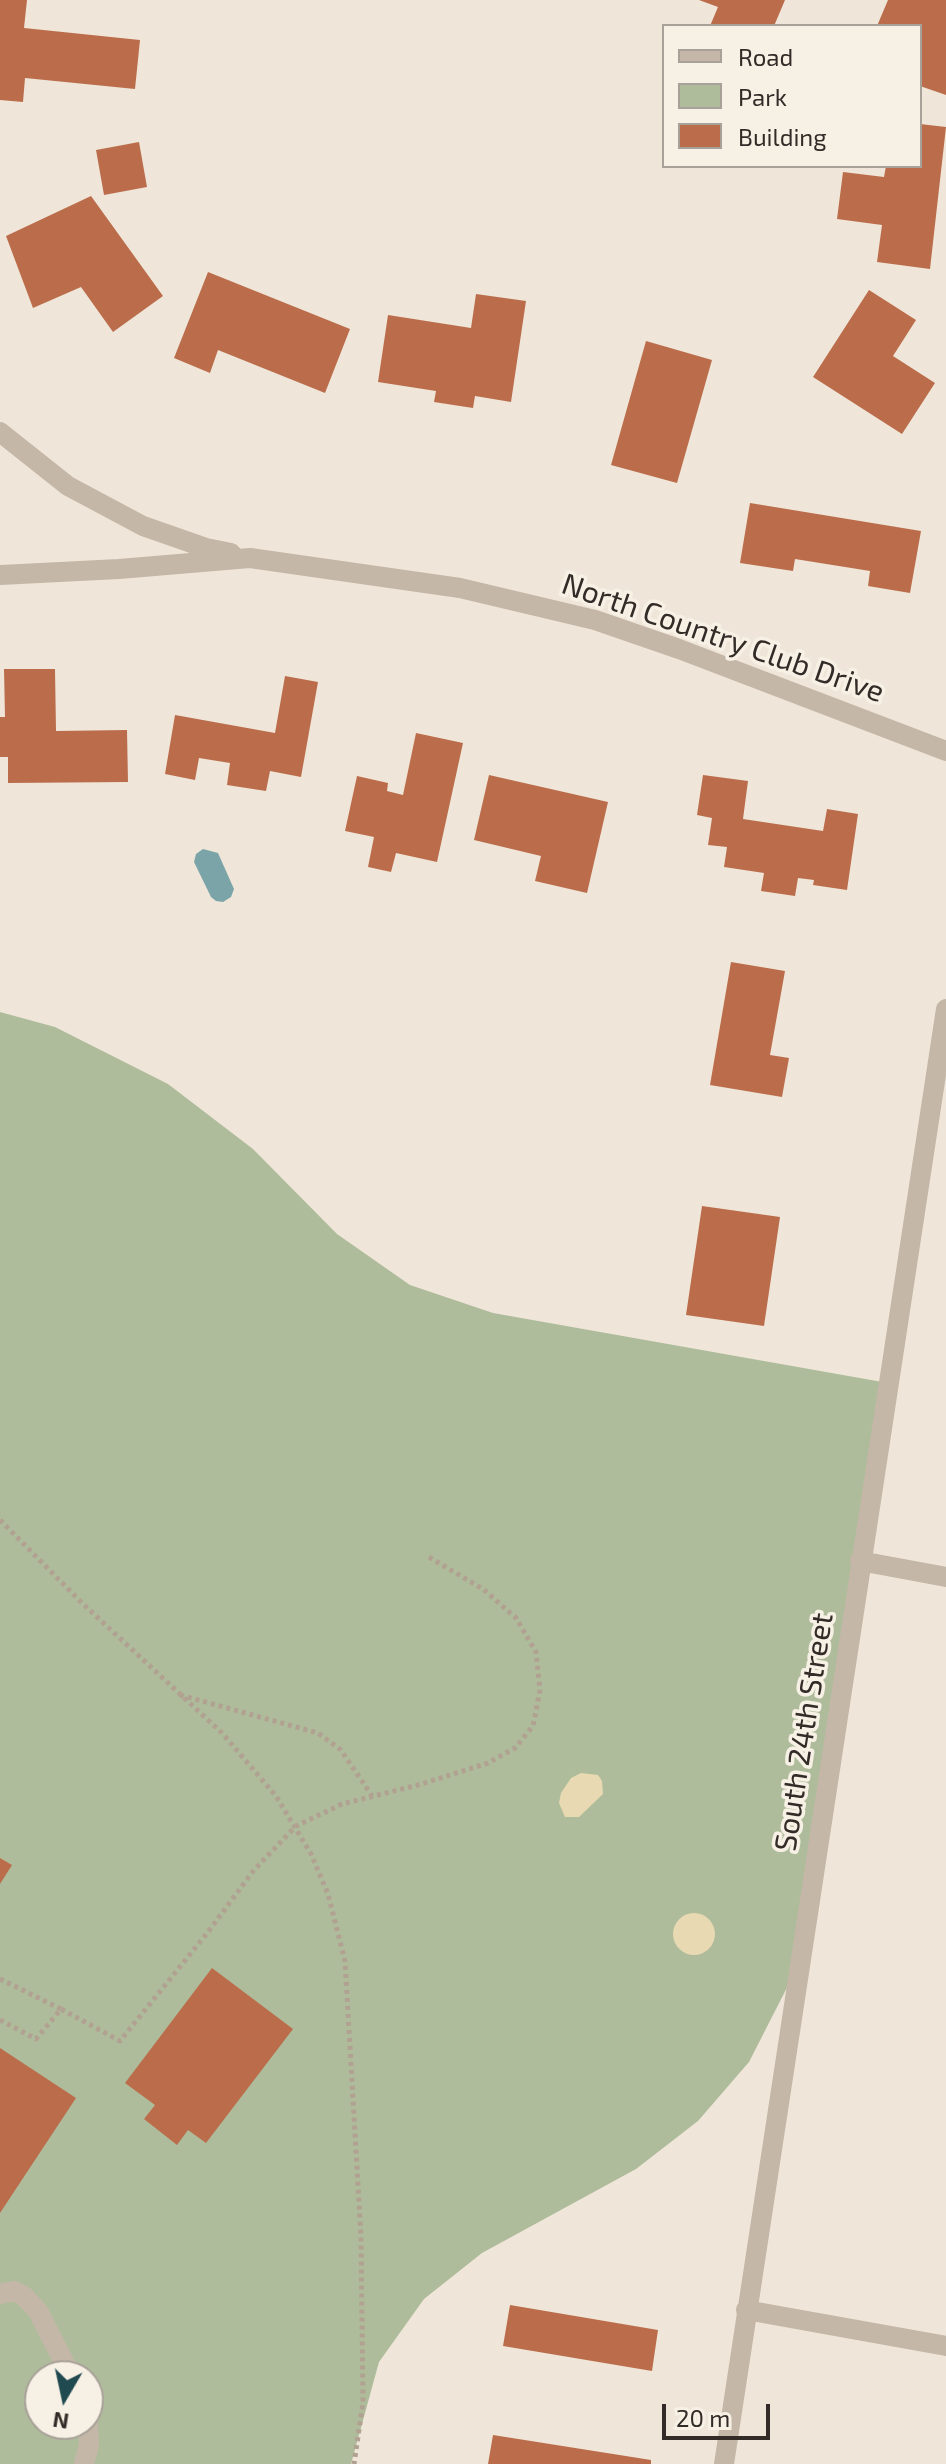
<!DOCTYPE html>
<style>
body{margin:0}
#map{position:relative;width:946px;height:2464px;overflow:hidden;background:#efe6d9;font-family:"Exo 2",sans-serif}
canvas{display:block}
.legend{position:absolute;left:662px;top:24px;width:260px;height:144px;box-sizing:border-box;background:#f7f0e5;border:2px solid #a8a199;margin:0;padding:10px 14px;list-style:none;font-size:24px;color:#322b27}
.legend li{display:flex;align-items:center;gap:16px;height:40px}
.legend b{width:40px;border:2px solid #a8a199}
.north{position:absolute;left:24px;top:2360px;width:80px;height:80px;box-sizing:border-box;background:#f7f0e5;border:2px solid #a8a199;border-radius:50%;rotate:189deg;font-size:22px;font-weight:700;line-height:32px;text-align:center;color:#322b27}
.north::after{content:'';display:block;margin:auto;width:28px;height:36px;background:#204a50;clip-path:polygon(50% 0,100% 100%,50% 72%,0 100%)}
.scale{position:absolute;left:662px;top:2404px;width:108px;height:36px;box-sizing:border-box;border:4px solid #322b27;border-top:0;padding-left:10px;font-size:24px;line-height:28px;white-space:nowrap;color:#322b27;-webkit-text-stroke:6px #f7f0e5;paint-order:stroke}
</style>
<div id="map">
<canvas width="946" height="2464"></canvas>
<ul class="legend">
<li><b style="height:10px;background:#c5b7a7"></b>Road</li>
<li><b style="height:22px;background:#afbc9b"></b>Park</li>
<li><b style="height:22px;background:#bb6d4b"></b>Building</li>
</ul>
<div class="north">N</div>
<div class="scale">20 m</div>
</div>
<script>
const c = document.querySelector('canvas').getContext('2d');
c.lineJoin = 'round';
function fillPath(path, color) {
  c.fillStyle = color;
  c.fill(path, 'evenodd');
}
function poly(rows) {
  const path = new Path2D();
  for (const r of rows) {
    if (r.length === 3) {
      path.moveTo(r[0] + r[2], r[1]);
      path.arc(r[0], r[1], r[2], 0, 2 * Math.PI);
      continue;
    }
    path.moveTo(r[0], r[1]);
    for (let i = 2; i < r.length; i += 2) path.lineTo(r[i], r[i + 1]);
  }
  return path;
}
function trace(path, color, width, dash) {
  c.strokeStyle = color;
  c.lineWidth = width;
  c.lineCap = dash ? 'butt' : 'round';
  c.setLineDash(dash || []);
  c.stroke(path);
}
function label(font, color, halo, rows, align = 'center') {
  c.font = font + ' "Exo 2",sans-serif';
  c.lineWidth = 7;
  c.setLineDash([]);
  c.textBaseline = 'middle';
  c.strokeStyle = halo;
  c.fillStyle = color;
  for (const [text, x, y, turn = 0] of rows) {
    c.save();
    c.translate(x, y);
    c.rotate((+turn || 0) * Math.PI / 180);
    c.textAlign = isNaN(turn) ? turn : align;
    if (halo) c.strokeText(text, 0, 0);
    c.fillText(text, 0, 0);
    c.restore();
  }
}
fillPath(poly([
 [0,1012,55,1027,168,1084,253,1149,337,1234,410,1285,493,1313,888,1383,798,1966,749,2062,698,2121,636,2169,482,2253,424,2299,379,2362,351,2464,0,2464],
 [40,2376,88,2376,88,2424,40,2424]
]), '#afbc9b');
fillPath(poly([
 [581,1773,598,1775,602,1781,603,1794,579,1817,565,1817,559,1803,561,1793,571,1778],
 [694,1934,21]
]), '#e8d9b2');
fillPath(poly([
 [203,849,218,853,234,889,231,897,223,902,216,901,211,897,194,862,196,854]
]), '#7ba4a9');
fillPath(poly([
 [0,0,27,0,24,28,140,40,135,89,25,78,23,102,0,100],
 [699,0,785,0,774,26,710,26,718,7],
 [888,0,946,0,946,95,920,86,920,26,877,26],
 [920,124,946,127,930,269,877,262,882,225,837,219,843,172,884,177,886,166,920,166],
 [139,142,147,187,104,195,96,150],
 [91,196,163,296,113,332,81,287,33,308,6,236],
 [208,272,350,329,325,393,218,350,210,373,174,358],
 [869,290,916,320,893,356,935,383,902,434,813,377],
 [476,294,526,301,511,402,475,396,473,408,434,402,436,391,378,382,388,315,471,328],
 [646,341,712,360,677,483,611,465],
 [750,503,921,531,910,593,868,586,870,571,795,559,793,571,740,563],
 [4,669,55,669,56,731,127,730,128,782,8,783,8,757,0,757,0,717,5,717],
 [285,676,318,682,301,777,270,771,266,791,227,785,230,763,199,758,195,780,165,774,175,715,275,733],
 [416,733,463,743,437,862,396,853,391,872,368,867,374,837,345,831,357,776,388,783,387,791,403,795],
 [489,775,608,802,587,893,535,881,541,856,474,840],
 [703,775,748,781,743,819,823,831,827,809,858,814,847,890,813,885,814,880,798,878,795,896,761,891,764,873,724,867,727,847,708,845,712,818,697,815],
 [731,962,785,971,770,1055,789,1058,782,1097,710,1085],
 [702,1206,780,1217,764,1326,686,1315],
 [0,1858,12,1865,0,1884],
 [212,1968,293,2029,206,2143,188,2130,177,2145,144,2119,155,2105,125,2083],
 [0,2048,76,2098,0,2213],
 [510,2305,658,2330,652,2371,503,2346],
 [493,2435,651,2460,651,2464,488,2464]
]), '#bb6d4b');
trace(poly([
 [0,1520,82,1603,222,1733,276,1796,311,1854,328,1894,345,1961,361,2237,363,2402,354,2464],
 [180,1695,318,1733,341,1750,372,1796],
 [0,1979,61,2009],
 [0,2020,36,2039,61,2009,120,2041,208,1932,254,1870,296,1826,342,1804,418,1785,488,1763,515,1748,533,1726,540,1690,536,1652,516,1618,483,1589,427,1556]
]), '#b1a191', 5, [4, 4]);
trace(poly([
 [0,432,68,486,143,526,206,548,231,553],
 [0,575,119,569,250,558,460,588,595,620,679,649,946,751],
 [860,1561,946,1577],
 [0,2294,14,2291,24,2296,38,2311,71,2376],
 [746,2310,946,2346],
 [84,2464,89,2445,88,2424],
 [724,2464,946,1009]
]), '#c5b7a7', 20);
label('30px', '#322b27', '#f7f0e5', [
 ["North Country Club Drive",723,638,19],
 ["South 24th Street",804,1732,-81]
]);
</script>
